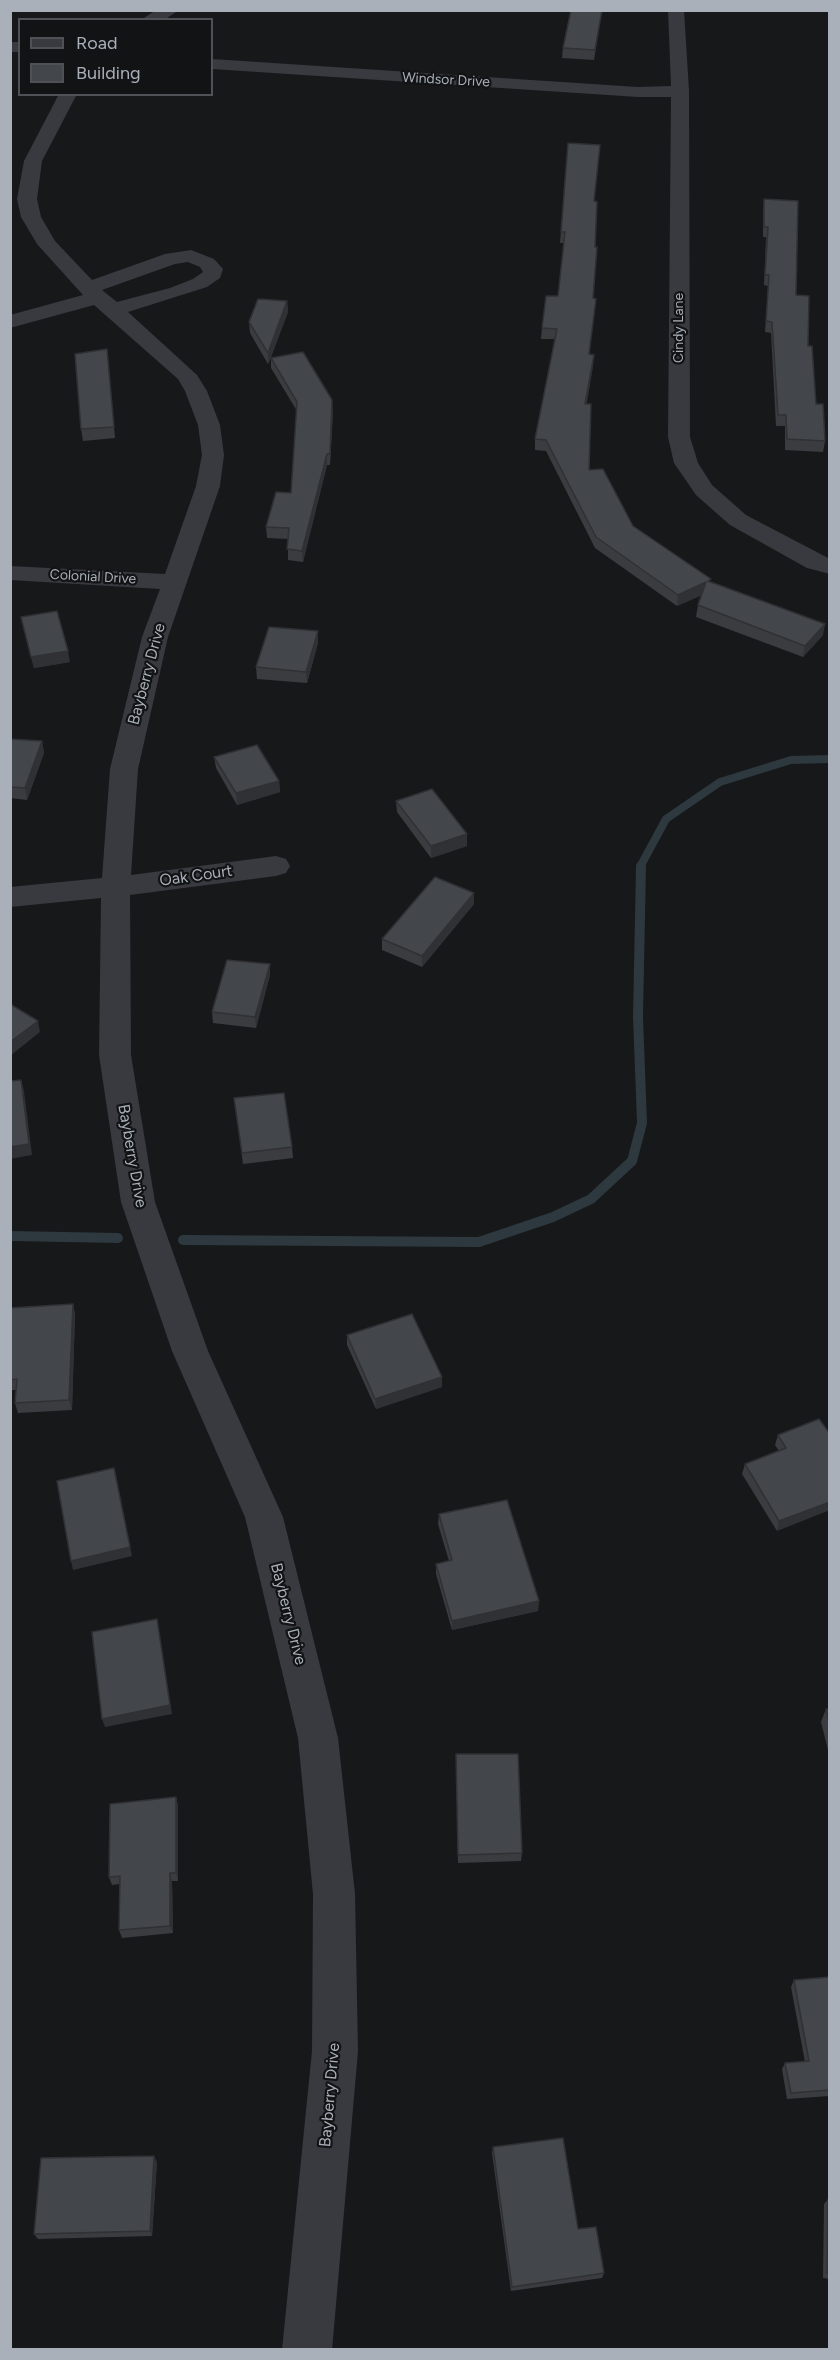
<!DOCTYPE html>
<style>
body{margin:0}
#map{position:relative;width:840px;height:2360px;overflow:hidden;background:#17181a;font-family:Figtree,sans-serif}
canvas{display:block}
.frame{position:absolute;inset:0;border:12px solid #a9b0ba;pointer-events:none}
.legend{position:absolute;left:18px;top:18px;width:195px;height:78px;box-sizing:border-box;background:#121315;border:2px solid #4e5257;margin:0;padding:8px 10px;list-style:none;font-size:18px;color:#a9b0ba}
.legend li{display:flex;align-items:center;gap:12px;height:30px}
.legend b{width:30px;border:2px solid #4e5257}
</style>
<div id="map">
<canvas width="840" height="2360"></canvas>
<div class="frame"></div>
<ul class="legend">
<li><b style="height:8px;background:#383a3f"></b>Road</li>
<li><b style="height:16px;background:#43464a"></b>Building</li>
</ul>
</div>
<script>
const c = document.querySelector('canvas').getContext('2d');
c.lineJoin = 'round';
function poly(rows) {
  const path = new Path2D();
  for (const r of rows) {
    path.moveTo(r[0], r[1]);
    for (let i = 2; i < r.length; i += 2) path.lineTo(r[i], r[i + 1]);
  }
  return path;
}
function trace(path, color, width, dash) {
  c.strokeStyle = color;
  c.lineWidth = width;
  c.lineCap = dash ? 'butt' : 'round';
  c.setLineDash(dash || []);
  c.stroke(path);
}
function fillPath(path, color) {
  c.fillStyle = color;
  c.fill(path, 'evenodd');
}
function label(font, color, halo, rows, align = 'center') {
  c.font = font + ' Figtree,sans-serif';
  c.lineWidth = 4.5;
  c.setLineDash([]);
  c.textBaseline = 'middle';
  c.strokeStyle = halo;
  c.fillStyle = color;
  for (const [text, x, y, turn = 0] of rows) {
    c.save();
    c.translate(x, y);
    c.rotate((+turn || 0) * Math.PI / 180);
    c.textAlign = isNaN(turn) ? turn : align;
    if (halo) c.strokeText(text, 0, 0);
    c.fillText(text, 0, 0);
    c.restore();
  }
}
trace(poly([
 [640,867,666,819,720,782,791,760,830,759]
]), '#2d383f', 8);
trace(poly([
 [10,1236,118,1238],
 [183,1240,479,1242,553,1217,591,1199,632,1161,642,1123,638,1017,641,866]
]), '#2d383f', 10);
fillPath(poly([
 [156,10,179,10,164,20,141,20,156,10],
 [668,10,684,10,689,91,690,437,698,463,712,485,746,515,830,559,830,574,807,568,730,525,696,495,674,463,668,437,671,97,638,97,212,69,212,59,638,87,671,86,668,10],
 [10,42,20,42,20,52,10,52,10,42],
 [59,94,77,94,42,161,37,199,41,217,55,241,92,280,165,254,191,250,214,259,223,269,220,278,207,287,128,312,197,375,207,391,220,425,224,455,220,486,168,637,138,769,131,875,276,856,286,859,290,866,286,873,276,876,130,895,131,1055,155,1202,208,1351,283,1517,338,1738,355,1894,358,2051,332,2350,282,2350,312,2051,313,1894,298,1738,245,1517,172,1351,121,1202,99,1055,101,898,10,907,10,887,102,878,110,769,142,637,160,589,10,580,10,566,165,574,196,486,202,455,198,425,185,391,178,379,94,305,10,328,10,315,83,295,37,244,21,217,17,199,24,161,59,94],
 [188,262,200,267,203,272,193,279,170,288,117,302,102,290,175,264,188,262]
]), '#383a3f');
fillPath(poly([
 [571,10,602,10,594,60,562,58,563,48],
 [568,143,594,201,595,247,593,298,595,309,589,354,593,366,586,404,589,470,633,526,711,582,823,635,803,657,696,617,698,605,702,595,677,606,595,548,546,451,535,450,535,439,555,339,541,339,542,328,558,296,564,243,560,243],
 [764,199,796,295,808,346,816,404,825,441,823,452,785,450,785,426,776,426,771,333,765,332,768,286,764,285,766,237,763,237,763,209],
 [287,301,288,312,271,357,332,400,333,411,330,465,327,465,303,562,288,560,288,539,267,538,266,527,291,493,297,411,271,368,271,358,268,364,250,333,249,322],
 [108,360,115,438,83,441,81,429],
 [21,617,70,662,34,668],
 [318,643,307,683,257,679,256,667],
 [10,739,42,741,44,753,27,800,10,798],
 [214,757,279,781,280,792,237,805,216,768],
 [396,801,467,834,467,846,431,858,397,812],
 [474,904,422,967,382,950,382,939],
 [270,975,256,1028,213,1023,212,1012],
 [234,1098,292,1147,293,1158,243,1164],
 [73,1304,75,1314,72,1410,18,1413,15,1403,16,1390,10,1390,10,1308],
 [347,1335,442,1387,376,1409,347,1345],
 [830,1434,777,1531,742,1474,745,1464,779,1451,775,1445,778,1435],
 [439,1514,539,1601,538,1611,452,1630,436,1574,436,1564,449,1561,438,1524],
 [826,1709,830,1709,830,1758,821,1722],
 [456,1754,522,1853,521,1861,458,1863],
 [176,1797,178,1806,178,1881,172,1881,173,1933,122,1938,119,1930,120,1884,112,1885,109,1877],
 [830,1977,830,2096,787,2099,782,2069,785,2063,805,2062,791,1987,794,1980],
 [493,2147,578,2229,604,2273,602,2278,511,2291,492,2153],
 [157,2162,152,2236,38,2239,34,2234],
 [828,2199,830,2199,830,2279,823,2278,824,2204]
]), '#3a3c40');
fillPath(poly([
 [287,301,288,312,268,364,268,353],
 [594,355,593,366,585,415,585,404],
 [332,400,333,411,330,465,330,454],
 [327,454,327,465,303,562,302,551],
 [706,582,705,593,677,606,678,595],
 [825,624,823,635,803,657,805,646],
 [318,631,318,643,307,683,306,672],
 [68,651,70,662,34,668,31,657],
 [42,741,44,753,27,800,25,788],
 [279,781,280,792,237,805,236,793],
 [467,834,467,846,431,858,431,846],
 [474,893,474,904,422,967,422,956],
 [270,964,270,975,256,1028,255,1017],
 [38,1021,40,1032,10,1056,10,1042],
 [21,1080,24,1091,32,1155,10,1159,10,1147],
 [73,1304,75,1314,72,1410,69,1400],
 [442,1377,442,1387,376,1409,375,1399],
 [114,1468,132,1556,73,1570,71,1561],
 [830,1502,830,1510,777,1531,779,1521],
 [539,1601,538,1611,452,1630,452,1621],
 [157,1619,172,1714,105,1727,102,1719],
 [176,1797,178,1806,178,1881,176,1873],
 [170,1873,172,1881,173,1933,170,1926],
 [154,2156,157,2162,152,2236,150,2231]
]), '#2f3134');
const building = poly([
 [571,10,602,10,595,50,563,48,571,10],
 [568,143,600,145,594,201,597,202,595,247,597,247,593,298,596,299,589,354,594,355,585,404,591,404,589,470,603,469,633,526,711,579,708,581,825,624,805,646,698,605,706,582,678,595,596,537,546,440,535,439,557,329,542,328,546,296,558,296,565,232,561,232,568,143],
 [764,199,798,201,796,295,809,296,808,346,812,346,816,404,823,404,825,441,787,439,786,415,778,415,772,322,766,321,769,275,765,275,768,227,764,227,764,199],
 [258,299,287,301,268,353,249,322,258,299],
 [107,349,114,427,81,429,75,354,107,349],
 [303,352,332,400,330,454,327,454,302,551,287,549,289,528,266,527,276,492,291,493,297,402,271,358,303,352],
 [57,611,68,651,31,657,21,617,57,611],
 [269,627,318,631,306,672,256,667,269,627],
 [10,739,42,741,25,788,10,787,10,739],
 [257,745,279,781,236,793,214,757,257,745],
 [432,789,467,834,431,846,396,801,432,789],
 [435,877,474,893,422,956,382,939,435,877],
 [227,960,270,964,255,1017,212,1012,227,960],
 [10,1004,38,1021,10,1042,10,1004],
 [21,1080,29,1144,10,1147,10,1081,21,1080],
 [284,1093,292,1147,242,1153,234,1098,284,1093],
 [73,1304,69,1400,15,1403,17,1379,10,1380,10,1308,73,1304],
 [412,1314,442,1377,375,1399,347,1335,412,1314],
 [819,1419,830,1434,830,1502,779,1521,745,1464,786,1448,778,1435,819,1419],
 [114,1468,130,1547,71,1561,57,1481,114,1468],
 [507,1500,539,1601,452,1621,436,1564,452,1560,439,1514,507,1500],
 [157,1619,170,1705,102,1719,92,1632,157,1619],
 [826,1709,830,1709,830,1725,826,1709],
 [456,1754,518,1754,522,1853,458,1855,456,1754],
 [176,1797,176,1873,170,1873,170,1926,119,1930,120,1876,109,1877,110,1804,176,1797],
 [830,1977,830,2090,791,2093,785,2063,809,2061,794,1980,830,1977],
 [563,2138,578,2229,596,2227,604,2273,512,2287,493,2147,563,2138],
 [154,2156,150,2231,34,2234,41,2158,154,2156],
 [828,2199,830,2199,830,2273,827,2273,828,2199]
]);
fillPath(building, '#43464a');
trace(building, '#2f3134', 1.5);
label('14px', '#a9b0ba', '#121315', [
 ["Windsor Drive",446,80,3],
 ["Cindy Lane",679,328,-90],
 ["Colonial Drive",93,577,3]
]);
label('16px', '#a9b0ba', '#121315', [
 ["Bayberry Drive",147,674,-75],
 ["Oak Court",196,876,-8],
 ["Bayberry Drive",132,1156,80],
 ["Bayberry Drive",288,1614,76],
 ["Bayberry Drive",330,2095,-85]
]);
</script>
